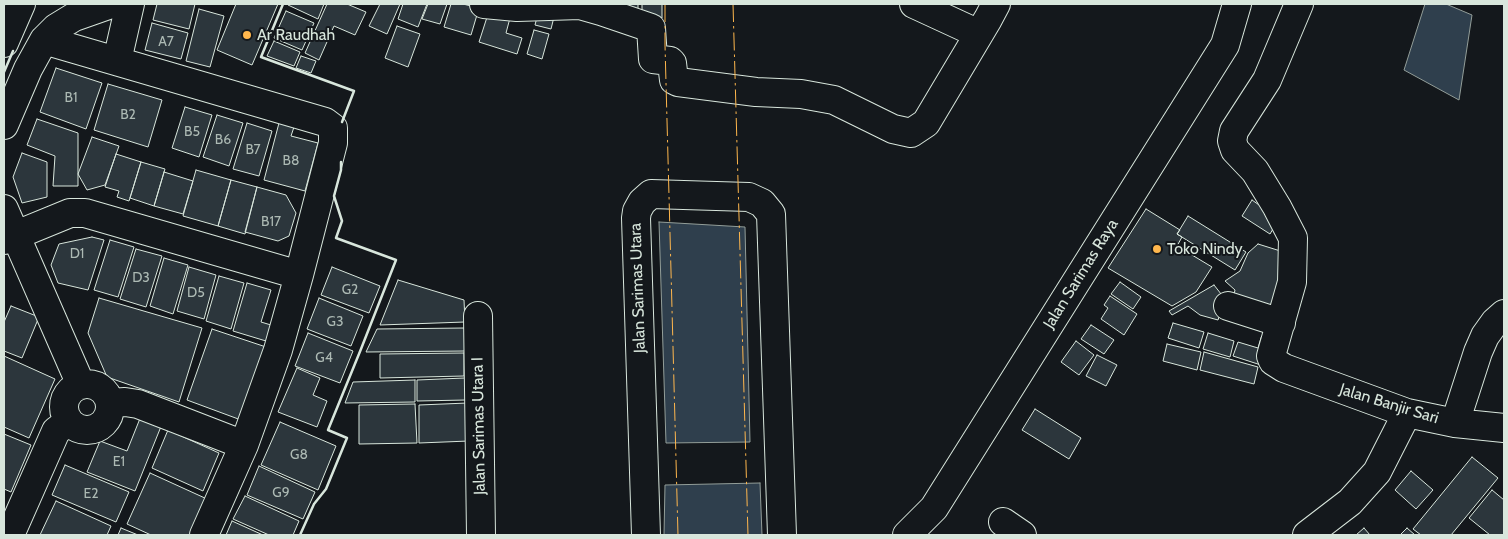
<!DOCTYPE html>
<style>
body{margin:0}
#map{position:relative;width:1508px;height:539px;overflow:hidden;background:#14181c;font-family:Cabin,sans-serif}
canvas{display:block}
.frame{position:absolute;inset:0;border:5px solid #d8e6dc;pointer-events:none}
</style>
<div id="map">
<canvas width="1508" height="539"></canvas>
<div class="frame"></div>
</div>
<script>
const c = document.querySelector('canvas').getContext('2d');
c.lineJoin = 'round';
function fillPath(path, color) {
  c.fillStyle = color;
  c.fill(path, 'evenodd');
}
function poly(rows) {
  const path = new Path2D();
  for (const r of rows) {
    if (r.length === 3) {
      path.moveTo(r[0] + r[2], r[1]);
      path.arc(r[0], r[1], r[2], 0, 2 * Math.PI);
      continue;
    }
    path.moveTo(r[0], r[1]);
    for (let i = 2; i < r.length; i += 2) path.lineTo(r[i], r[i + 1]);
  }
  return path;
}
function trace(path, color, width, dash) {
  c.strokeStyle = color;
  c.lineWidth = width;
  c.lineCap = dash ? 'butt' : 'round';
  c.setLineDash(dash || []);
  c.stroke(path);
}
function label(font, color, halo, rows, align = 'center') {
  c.font = font + ' Cabin,sans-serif';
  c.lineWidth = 4;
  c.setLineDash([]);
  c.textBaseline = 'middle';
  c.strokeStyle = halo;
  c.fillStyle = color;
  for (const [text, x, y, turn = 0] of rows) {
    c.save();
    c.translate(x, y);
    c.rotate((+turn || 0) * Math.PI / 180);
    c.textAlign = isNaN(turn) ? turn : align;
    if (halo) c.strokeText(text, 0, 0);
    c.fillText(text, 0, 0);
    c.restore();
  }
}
const water = poly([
 [1425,4,1446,4,1472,15,1459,100,1404,70,1425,4],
 [659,222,745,227,750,442,666,443,659,222],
 [760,483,762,535,664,535,665,485,760,483]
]);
fillPath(water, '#2f3f4d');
trace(water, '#939e99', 1);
const building = poly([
 [157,4,195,4,189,29,153,20,157,4],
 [236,4,278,4,252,65,217,50,236,4],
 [289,4,324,4,318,19,288,5,289,4],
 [327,4,347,4,366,12,355,35,334,26,319,60,305,53,327,4],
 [380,4,400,4,387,34,369,26,380,4],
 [403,4,427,4,418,27,398,19,403,4],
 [428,4,447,4,440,24,422,19,428,4],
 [451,4,463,4,479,8,471,35,444,27,451,4],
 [613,4,638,4,638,15,613,4],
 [642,4,662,4,662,18,642,18,642,4],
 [199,9,224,16,210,67,186,61,199,9],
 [539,9,556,9,551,29,535,25,539,9],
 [286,11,314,23,302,50,274,38,286,11],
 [489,11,510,18,506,33,522,38,517,54,479,42,489,11],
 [152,23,188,33,181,59,145,50,152,23],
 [397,26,420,34,408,67,385,58,397,26],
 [534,30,549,34,542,59,527,54,534,30],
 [274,41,300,52,294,66,267,56,274,41],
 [301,56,316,61,311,73,296,68,301,56],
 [56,68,102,83,86,129,40,112,56,68],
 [108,84,162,100,148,147,94,130,108,84],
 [185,107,212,115,199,157,172,148,185,107],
 [217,115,243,123,229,166,203,157,217,115],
 [37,119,78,133,78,186,53,186,55,156,27,145,37,119],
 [247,123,272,131,259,176,233,169,247,123],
 [279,123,294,127,291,136,318,143,305,191,264,180,279,123],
 [92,137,119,146,105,185,87,190,78,174,92,137],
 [22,153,47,162,47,197,22,203,13,177,22,153],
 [116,154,141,162,129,201,117,197,119,191,105,187,116,154],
 [141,162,165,169,154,206,130,198,141,162],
 [196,170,231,180,218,226,183,216,196,170],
 [164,172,193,181,183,214,154,206,164,172],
 [231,180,257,187,245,234,218,226,231,180],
 [257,187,286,195,296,213,289,236,278,241,245,232,257,187],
 [1252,200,1279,219,1270,234,1242,216,1252,200],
 [1146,209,1180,230,1177,234,1182,237,1177,246,1212,267,1196,292,1172,306,1108,268,1146,209],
 [1188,216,1246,252,1235,270,1177,234,1188,216],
 [92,237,104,240,88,290,58,283,51,265,59,244,92,237],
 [110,240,134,247,118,297,94,290,110,240],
 [1258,244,1290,254,1280,311,1233,298,1235,290,1225,281,1240,271,1248,253,1258,244],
 [136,249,162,256,146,307,120,299,136,249],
 [164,258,188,265,173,314,150,306,164,258],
 [189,267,216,275,204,319,177,311,189,267],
 [332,267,380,286,369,313,321,295,332,267],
 [219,276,244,283,231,329,206,321,219,276],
 [398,280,464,300,465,322,380,325,398,280],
 [1120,282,1141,297,1133,309,1111,294,1120,282],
 [247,283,271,290,261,322,271,325,266,341,233,331,247,283],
 [1214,285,1225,299,1218,320,1200,315,1188,306,1172,315,1169,311,1214,285],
 [1110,296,1137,314,1124,335,1101,319,1108,308,1104,305,1110,296],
 [99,298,202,328,179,402,107,377,88,333,99,298],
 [319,298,363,316,351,346,307,329,319,298],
 [11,306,39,317,22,358,4,351,4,322,11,306],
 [1173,323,1204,332,1199,348,1168,338,1173,323],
 [1091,325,1114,340,1104,354,1081,339,1091,325],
 [465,328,466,351,366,352,377,329,465,328],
 [212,329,266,347,241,420,187,400,212,329],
 [308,333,353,351,340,383,295,366,308,333],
 [1208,333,1234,341,1230,357,1203,349,1208,333],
 [1261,338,1272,341,1264,366,1233,356,1238,342,1258,348,1261,338],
 [1076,341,1094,355,1079,375,1061,362,1076,341],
 [1167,344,1201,352,1197,370,1163,361,1167,344],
 [1204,352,1258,367,1254,384,1200,370,1204,352],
 [464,353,464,376,380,378,380,354,464,353],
 [1097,355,1117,365,1106,386,1086,376,1097,355],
 [4,356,55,379,29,438,4,427,4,356],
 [297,368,320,378,313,395,327,401,317,427,278,412,297,368],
 [465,378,466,400,417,401,417,380,465,378],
 [415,380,415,402,345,403,353,382,415,380],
 [468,403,469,441,419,443,419,405,468,403],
 [415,404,417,443,359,444,359,405,415,404],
 [1035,409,1081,438,1069,459,1022,430,1035,409],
 [141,416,162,424,135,491,87,472,100,441,127,451,141,416],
 [280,422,336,446,318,490,261,465,280,422],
 [168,430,219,453,203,491,152,468,168,430],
 [4,434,31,445,11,492,4,489,4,434],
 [1472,457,1498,478,1451,535,1421,535,1413,529,1472,457],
 [65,465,129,492,116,522,52,495,65,465],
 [259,466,315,492,303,519,247,495,259,466],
 [1411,471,1433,490,1416,509,1395,490,1411,471],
 [150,473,207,499,191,535,151,535,127,524,150,473],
 [1492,490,1504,500,1504,535,1490,535,1469,518,1492,490],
 [245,496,299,521,293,535,269,535,233,519,245,496],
 [56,501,111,526,107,535,40,535,56,501],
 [232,521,263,535,226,535,232,521],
 [121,528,138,535,118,535,121,528],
 [1364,528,1370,535,1356,535,1364,528],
 [1407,528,1415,535,1400,535,1407,528]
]);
fillPath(building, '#2c363c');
trace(building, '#d8e6dc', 1);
const minor = poly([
 [484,4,517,7,580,5,601,11,651,28,653,59,670,61,672,63,674,80,678,82,756,92,801,94,834,100,893,129,911,133,926,123,988,19,996,4],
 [914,4,979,34],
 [1299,4,1267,80,1234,131,1232,141,1235,150,1255,171,1277,207,1293,238,1292,282,1271,356,1273,361,1284,368,1407,413,1455,423,1504,428],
 [44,40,325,122,333,128,333,143,299,275,278,350,244,445,204,535],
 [4,43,21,4],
 [117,61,130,4],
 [4,125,28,69,44,40,56,28,74,17,111,4],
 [4,209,81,385],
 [4,240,70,213,85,213,299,275],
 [1228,306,1281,323],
 [478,316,481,535],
 [87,407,23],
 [110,403,125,402,138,404,244,445],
 [1455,423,1478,352,1485,336,1495,322,1504,314],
 [1003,522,1022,535],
 [10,535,56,431,68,422],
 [646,535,636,218,637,211,642,202,651,194,749,197,762,203,771,214,782,535],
 [907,535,934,508,1225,45,1237,4],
 [1307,535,1350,502,1377,472,1407,413]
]);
trace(minor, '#d8e6dc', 30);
trace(minor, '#14181c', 28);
trace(poly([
 [283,4,261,57,354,91,342,122],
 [4,72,13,51],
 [300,535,314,504,326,489,347,438,328,430,361,349,396,260,336,238,342,221,334,196,341,170,341,162]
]), '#d8e6dc', 2.5);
trace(poly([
 [665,4,665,45,678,535],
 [733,4,748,535]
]), '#ffb74d', 1, [18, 4, 2.5, 4]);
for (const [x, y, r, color] of [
 [247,35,5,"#ffb74d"],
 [1157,249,5,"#ffb74d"]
]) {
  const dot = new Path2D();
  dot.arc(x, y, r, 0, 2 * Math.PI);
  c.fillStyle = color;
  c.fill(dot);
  trace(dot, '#14181c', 2);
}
label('14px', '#adbab4', null, [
 ["A7",166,42],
 ["B1",71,98],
 ["B2",128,115],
 ["B5",192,132],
 ["B6",223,140],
 ["B7",253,150],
 ["B8",291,161],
 ["B17",271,222],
 ["D1",77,254],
 ["D3",141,278],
 ["G2",350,290],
 ["D5",196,293],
 ["G3",335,322],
 ["G4",324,358],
 ["G8",299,455],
 ["E1",119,462],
 ["G9",281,493],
 ["E2",91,494]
]);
label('16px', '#d8e6dc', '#14181c', [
 ["Ar Raudhah",257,35],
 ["Toko Nindy",1167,249]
], 'left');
label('16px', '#d8e6dc', '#14181c', [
 ["Jalan Sarimas Raya",1081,274,-58],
 ["Jalan Sarimas Utara",638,288,-92],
 ["Jalan Banjir Sari",1389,404,17],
 ["Jalan Sarimas Utara I",479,426,-91]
]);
</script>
